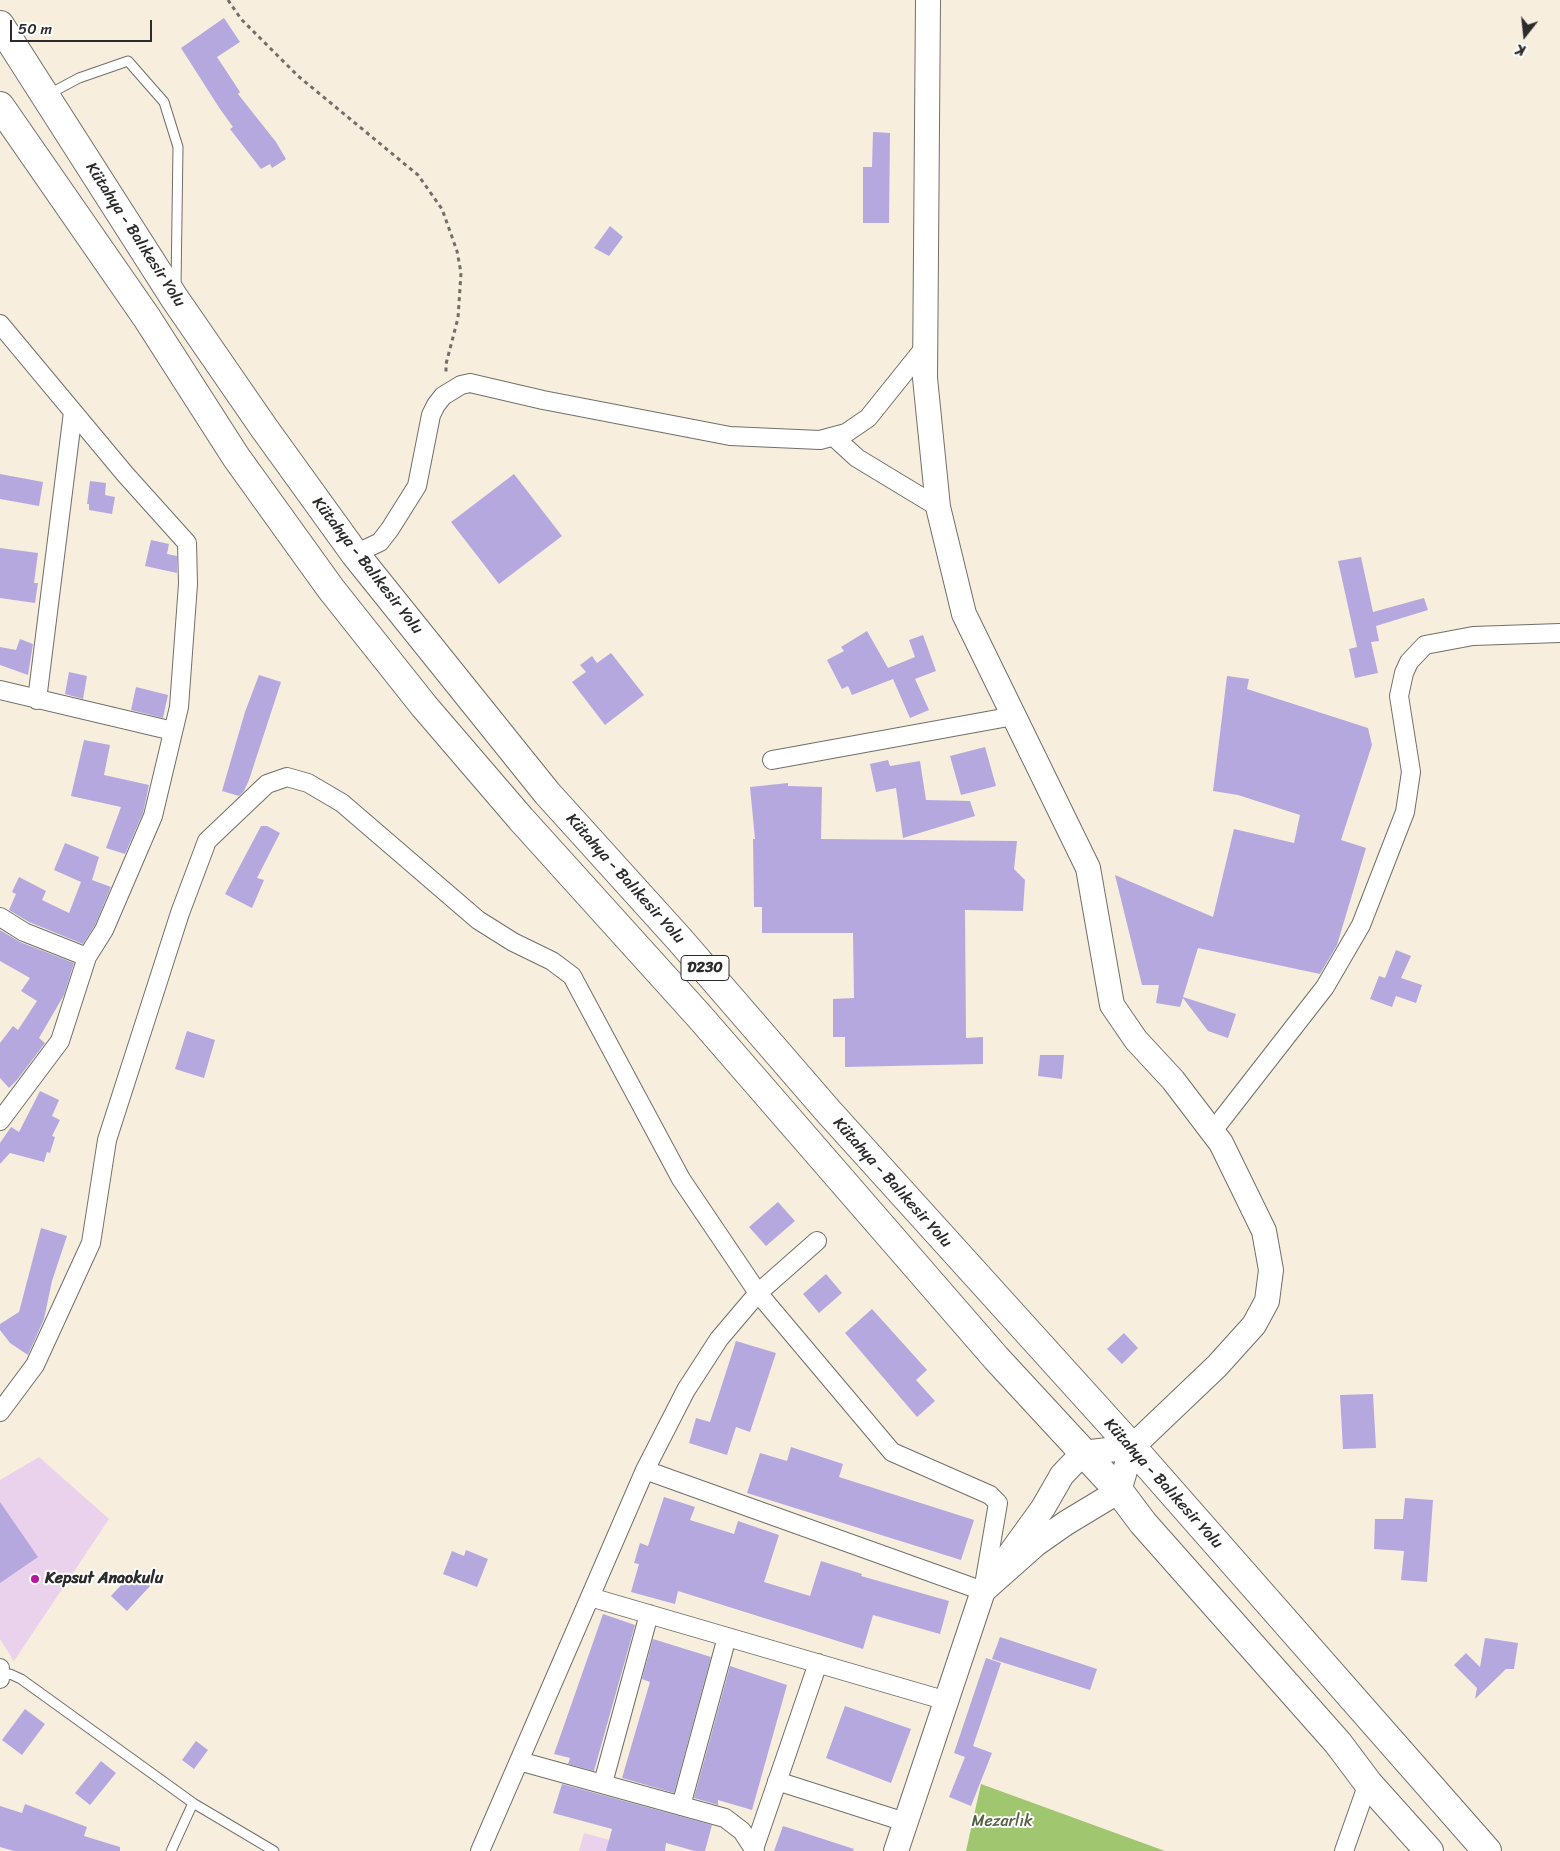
<!DOCTYPE html>
<meta charset="utf-8">
<style>
body{margin:0}
#map{position:relative;width:1560px;height:1851px;overflow:hidden;background:#f7eede;font-family:Sriracha,sans-serif}
canvas{display:block}
.north{position:absolute;left:1500px;top:10px;width:50px;height:50px;-webkit-text-stroke:4px #fff;paint-order:stroke;rotate:196deg;font-size:14px;font-weight:700;line-height:20px;text-align:center;color:#2b2b2b}
.north::after{content:'';display:block;margin:auto;width:18px;height:22px;background:#2b2b2b;clip-path:polygon(50% 0,100% 100%,50% 72%,0 100%)}
.scale{position:absolute;left:10px;top:20px;width:142px;height:22px;box-sizing:border-box;border:2px solid #2b2b2b;border-top:0;padding-left:6px;font-size:15px;line-height:18px;white-space:nowrap;color:#2b2b2b;-webkit-text-stroke:4px #fff;paint-order:stroke}
</style>
<div id="map">
<canvas width="1560" height="1851"></canvas>
<div class="north">K</div>
<div class="scale">50 m</div>
</div>
<script>
const c = document.querySelector('canvas').getContext('2d');
c.lineJoin = 'round';
function fillPath(path, color) {
  c.fillStyle = color;
  c.fill(path, 'evenodd');
}
function poly(rows) {
  const path = new Path2D();
  for (const r of rows) {
    path.moveTo(r[0], r[1]);
    for (let i = 2; i < r.length; i += 2) path.lineTo(r[i], r[i + 1]);
  }
  return path;
}
function trace(path, color, width, dash) {
  c.strokeStyle = color;
  c.lineWidth = width;
  c.lineCap = dash ? 'butt' : 'round';
  c.setLineDash(dash || []);
  c.stroke(path);
}
function label(font, color, halo, rows, align = 'center') {
  c.font = font + ' Sriracha,sans-serif';
  c.lineWidth = 4;
  c.setLineDash([]);
  c.textBaseline = 'middle';
  c.strokeStyle = halo;
  c.fillStyle = color;
  for (const [text, x, y, turn = 0] of rows) {
    c.save();
    c.translate(x, y);
    c.rotate((+turn || 0) * Math.PI / 180);
    c.textAlign = isNaN(turn) ? turn : align;
    if (halo) c.strokeText(text, 0, 0);
    c.fillText(text, 0, 0);
    c.restore();
  }
}
fillPath(poly([
 [39,1457,109,1519,14,1661,0,1639,0,1480],
 [584,1833,649,1851,579,1851]
]), '#ead1ec');
fillPath(poly([
 [981,1784,1165,1851,966,1851]
]), '#a1c670');
fillPath(poly([
 [224,18,240,42,217,57,240,92,238,94,276,142,286,159,272,168,270,164,261,169,230,129,233,127,220,109,181,48],
 [873,132,890,133,889,223,863,223,863,167,872,167],
 [610,226,623,237,609,256,594,248],
 [0,474,43,482,39,506,0,499],
 [514,474,562,536,499,584,451,522],
 [90,481,106,483,105,495,115,497,112,514,89,510,89,504,87,504],
 [151,540,169,544,167,554,177,556,177,573,145,566],
 [0,548,38,553,34,583,38,583,35,603,0,598],
 [1361,557,1373,612,1424,598,1428,610,1376,626,1379,641,1371,642,1378,673,1355,678,1349,649,1357,647,1338,561],
 [867,631,888,668,915,657,909,640,923,635,936,671,915,679,929,710,910,718,893,679,852,695,848,686,842,689,827,660,844,651,841,647],
 [20,639,33,644,28,675,0,665,0,647,16,650],
 [611,653,644,695,605,725,572,682,586,672,580,665,592,656,597,663],
 [69,672,87,676,83,699,65,694],
 [259,675,281,682,249,780,244,791,239,796,222,791,245,712],
 [1227,676,1249,679,1247,689,1368,728,1372,745,1341,840,1366,848,1337,945,1320,974,1198,948,1183,997,1236,1014,1228,1038,1208,1031,1183,998,1180,1007,1156,1003,1159,985,1142,985,1115,875,1213,917,1234,829,1294,843,1300,815,1238,795,1213,791],
 [136,687,168,695,163,718,131,710],
 [84,740,110,745,104,775,149,785,143,813,125,854,106,848,121,807,71,796],
 [985,747,996,786,961,795,950,756],
 [888,760,890,766,920,761,926,800,970,801,975,816,903,838,896,788,876,792,870,764],
 [788,783,788,786,822,787,821,839,1017,841,1014,869,1025,880,1023,911,965,910,966,1038,983,1037,983,1064,845,1067,845,1037,833,1037,833,999,854,998,853,933,762,933,762,907,754,907,753,839,755,839,750,787],
 [261,826,267,826,280,833,257,878,264,880,252,908,225,894],
 [65,843,99,857,92,880,111,887,95,925,83,944,29,922,9,910,16,894,12,892,19,877,46,891,42,900,69,913,81,882,54,870],
 [0,930,20,942,74,963,64,995,39,1038,45,1043,17,1080,9,1088,0,1078,0,1043,13,1026,18,1030,37,1001,21,991,30,978,0,961],
 [1396,950,1411,956,1401,978,1422,985,1416,1003,1396,996,1392,1007,1370,999,1379,976,1385,978],
 [187,1031,215,1040,204,1078,175,1069],
 [1040,1055,1064,1055,1062,1079,1038,1076],
 [40,1091,59,1100,52,1116,60,1120,52,1136,55,1137,50,1153,47,1152,44,1162,10,1153,0,1164,0,1143,11,1127,19,1132],
 [778,1202,795,1221,766,1246,749,1227],
 [41,1228,67,1236,52,1281,44,1319,28,1355,10,1343,0,1330,0,1324,19,1312],
 [826,1274,842,1293,819,1313,803,1294],
 [872,1309,927,1370,916,1380,935,1401,917,1417,845,1333],
 [1124,1333,1138,1348,1122,1364,1107,1349],
 [736,1341,776,1353,750,1432,736,1427,727,1455,689,1443,696,1418,710,1422],
 [1373,1394,1376,1448,1343,1449,1340,1395],
 [791,1447,843,1464,839,1477,974,1520,961,1560,747,1493,760,1453,787,1461],
 [664,1497,695,1507,690,1520,734,1534,738,1521,779,1535,764,1582,810,1596,821,1561,862,1574,861,1576,949,1601,940,1634,873,1615,863,1649,678,1591,675,1604,631,1592,639,1564,634,1563,640,1543,648,1546],
 [1405,1498,1433,1500,1427,1582,1401,1580,1404,1551,1374,1549,1375,1519,1403,1519],
 [0,1502,38,1557,0,1583],
 [466,1550,488,1559,477,1587,443,1574,452,1551,464,1556],
 [134,1571,150,1586,127,1611,111,1596],
 [603,1614,635,1625,594,1771,568,1764,570,1758,554,1754],
 [1000,1637,1097,1669,1090,1690,992,1659],
 [1485,1638,1518,1643,1514,1669,1506,1669,1475,1699,1477,1688,1454,1665,1466,1653,1480,1667],
 [653,1639,711,1657,674,1793,622,1778,650,1682,642,1679],
 [986,1658,1001,1663,973,1746,992,1753,971,1806,949,1797,965,1757,954,1753],
 [730,1666,787,1685,752,1810,718,1800,718,1805,694,1798],
 [845,1706,911,1729,891,1783,826,1758],
 [25,1709,45,1724,22,1755,2,1740],
 [196,1741,208,1750,194,1769,182,1760],
 [101,1761,116,1773,90,1805,75,1793],
 [562,1784,712,1825,705,1851,695,1851,666,1843,665,1851,606,1851,612,1829,553,1813],
 [25,1804,87,1827,84,1836,120,1847,120,1851,14,1851,0,1847,0,1806,22,1813],
 [783,1826,854,1849,853,1851,774,1851]
]), '#b5a8df');
const lane = poly([
 [49,94,79,78,128,61,164,102,178,147,176,286],
 [1,1676,10,1674,21,1679,193,1803,274,1851],
 [171,1851,193,1803]
]);
const street = poly([
 [0,324,125,474,187,543,188,584,179,707,153,816,104,930,87,957,60,1041,0,1121],
 [834,437,857,458,938,507],
 [355,554,380,542,390,529,417,486,431,415,436,405,443,396,461,385,470,383,543,400,730,436,820,440,846,433,868,418,925,347],
 [0,690,173,731],
 [37,700,73,412],
 [772,760,1014,716],
 [0,917,24,932,87,957],
 [1212,1132,1325,987,1361,925,1405,812,1411,772,1399,696,1404,673,1409,662,1425,645,1473,636,1560,633],
 [0,1412,35,1365,91,1243,107,1140,180,913,207,841,267,784,287,777,308,783,342,803,478,920,513,942,552,961,572,976,681,1179,758,1293,892,1452,990,1495,998,1503,983,1591,645,1470],
 [590,1597,947,1701],
 [0,1668,0,1679],
 [519,1761,725,1818,742,1831,755,1851],
 [777,1781,905,1822],
 [603,1783,649,1614],
 [681,1806,727,1637],
 [754,1849,818,1663],
 [480,1851,645,1470,686,1390,719,1339,758,1293,817,1241],
 [1344,1851,1368,1783]
]);
const secondary = poly([
 [928,0,925,378,938,507,964,614,1088,868,1112,1005,1136,1040,1173,1080,1221,1143,1264,1231,1271,1270,1267,1301,1254,1325,1217,1366,1132,1447,1119,1491,1066,1523,1036,1544,983,1591],
 [896,1851,983,1591,1043,1508,1062,1475,1083,1453,1132,1447]
]);
const highway = poly([
 [0,25,175,299,264,428,355,554,547,793,680,940,828,1111,1132,1447,1487,1851],
 [0,106,147,318,236,457,331,589,424,706,521,819,700,1017,996,1358,1119,1491,1143,1523,1338,1743,1368,1783,1429,1851]
]);
trace(lane, '#726f6a', 11);
trace(street, '#726f6a', 20);
trace(secondary, '#726f6a', 26);
trace(highway, '#726f6a', 30);
trace(poly([
 [228,0,241,19,298,76,418,175,442,209,457,251,461,273,458,318,446,364,446,375]
]), '#726f6a', 3, [4, 4]);
trace(lane, '#fff', 9);
trace(street, '#fff', 18);
trace(secondary, '#fff', 24);
trace(highway, '#fff', 28);
for (const [x, y, r, color] of [
 [35,1579,5,"#b5179e"]
]) {
  const dot = new Path2D();
  dot.arc(x, y, r, 0, 2 * Math.PI);
  c.fillStyle = color;
  c.fill(dot);
  trace(dot, '#fff', 2);
}
for (const [x, y, w] of [
 [705,968,48]
]) {
  const box = new Path2D();
  box.roundRect(x - w / 2, y - 12.5, w, 25, 4);
  c.fillStyle = '#fff';
  c.fill(box);
  trace(box, '#2b2b2b', 1);
}
label('bold 15px', '#2b2b2b', null, [
 ["D230",705,968]
]);
label('16px', '#2b2b2b', '#fff', [
 ["Kütahya - Balıkesir Yolu",135,235,57],
 ["Kütahya - Balıkesir Yolu",367,566,52],
 ["Kütahya - Balıkesir Yolu",625,879,48],
 ["Kütahya - Balıkesir Yolu",892,1183,48],
 ["Kütahya - Balıkesir Yolu",1163,1484,48]
]);
label('bold 16px', '#2b2b2b', '#fff', [
 ["Kepsut Anaokulu",45,1579]
], 'left');
label('16px', '#546143', '#fff', [
 ["Mezarlık",1002,1822]
]);
</script>
